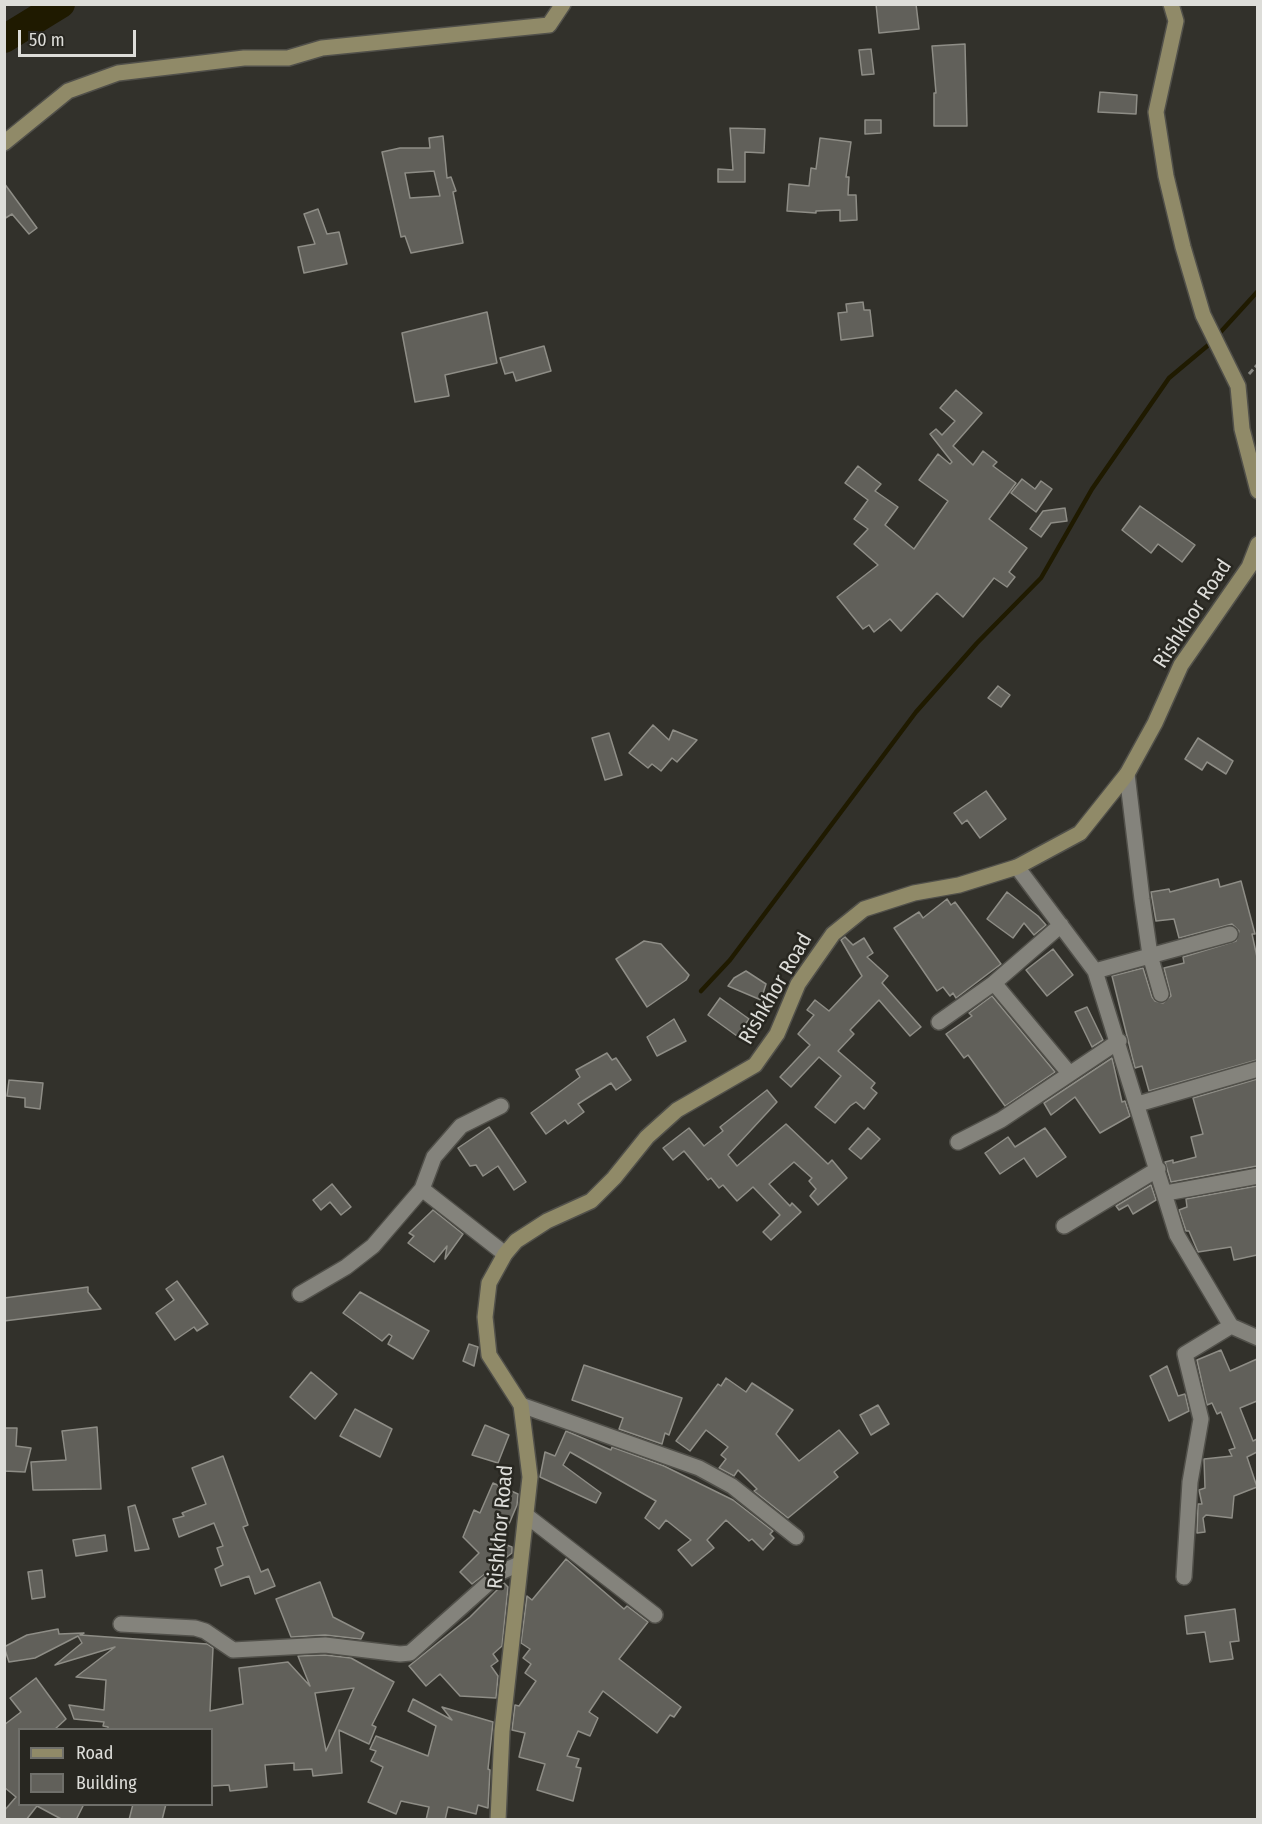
<!DOCTYPE html>
<style>
body{margin:0}
#map{position:relative;width:1262px;height:1824px;overflow:hidden;background:#32312b;font-family:"Fira Sans Condensed",sans-serif}
canvas{display:block}
.frame{position:absolute;inset:0;border:6px solid #ddddd9;pointer-events:none}
.legend{position:absolute;left:18px;top:1728px;width:195px;height:78px;box-sizing:border-box;background:#282721;border:2px solid #70706b;margin:0;padding:8px 10px;list-style:none;font-size:18px;color:#ddddd9}
.legend li{display:flex;align-items:center;gap:12px;height:30px}
.legend b{width:30px;border:2px solid #70706b}
.scale{position:absolute;left:18px;top:30px;width:118px;height:27px;box-sizing:border-box;border:3px solid #ddddd9;border-top:0;padding-left:8px;font-size:18px;line-height:21px;white-space:nowrap;color:#ddddd9;-webkit-text-stroke:4px #282721;paint-order:stroke}
</style>
<div id="map">
<canvas width="1262" height="1824"></canvas>
<div class="frame"></div>
<ul class="legend">
<li><b style="height:8px;background:#908a68"></b>Road</li>
<li><b style="height:16px;background:#61605a"></b>Building</li>
</ul>
<div class="scale">50 m</div>
</div>
<script>
const c = document.querySelector('canvas').getContext('2d');
c.lineJoin = 'round';
function poly(rows) {
  const path = new Path2D();
  for (const r of rows) {
    path.moveTo(r[0], r[1]);
    for (let i = 2; i < r.length; i += 2) path.lineTo(r[i], r[i + 1]);
  }
  return path;
}
function trace(path, color, width, dash) {
  c.strokeStyle = color;
  c.lineWidth = width;
  c.lineCap = dash ? 'butt' : 'round';
  c.setLineDash(dash || []);
  c.stroke(path);
}
function fillPath(path, color) {
  c.fillStyle = color;
  c.fill(path, 'evenodd');
}
function label(font, color, halo, rows, align = 'center') {
  c.font = font + ' "Fira Sans Condensed",sans-serif';
  c.lineWidth = 5;
  c.setLineDash([]);
  c.textBaseline = 'middle';
  c.strokeStyle = halo;
  c.fillStyle = color;
  for (const [text, x, y, turn = 0] of rows) {
    c.save();
    c.translate(x, y);
    c.rotate((+turn || 0) * Math.PI / 180);
    c.textAlign = isNaN(turn) ? turn : align;
    if (halo) c.strokeText(text, 0, 0);
    c.fillText(text, 0, 0);
    c.restore();
  }
}
trace(poly([
 [1217,336,1258,291],
 [701,991,730,960,916,712,977,643,1041,578,1092,489,1169,378,1212,342]
]), '#1f1a00', 4.5);
trace(poly([
 [4,39,61,4]
]), '#1f1a00', 28);
const building = poly([
 [876,4,916,4,919,29,879,33,876,4],
 [965,44,967,126,934,126,934,93,936,93,932,46,965,44],
 [871,49,874,74,862,75,859,50,871,49],
 [1100,92,1137,95,1136,114,1098,112,1100,92],
 [865,120,881,120,881,133,865,134,865,120],
 [730,128,765,129,764,153,745,152,745,182,718,182,718,169,733,170,730,128],
 [443,136,447,178,451,177,456,191,453,192,463,243,411,253,405,236,401,237,382,152,400,148,430,148,429,138,443,136],
 [434,171,440,196,410,198,405,173,434,171],
 [820,138,851,142,846,177,849,177,848,195,856,195,857,220,840,221,840,210,816,211,816,213,787,211,789,184,809,186,811,168,816,169,820,138],
 [4,183,37,228,29,234,12,214,4,219,4,183],
 [318,209,327,234,339,232,347,264,304,273,298,247,315,244,304,214,318,209],
 [863,302,864,310,870,310,873,336,841,340,838,313,847,312,846,304,863,302],
 [487,312,497,363,445,375,449,396,415,402,402,333,487,312],
 [544,346,551,371,516,381,513,372,505,374,500,358,544,346],
 [956,390,982,413,953,446,973,465,983,451,997,462,993,466,1016,483,989,519,1027,548,1009,572,1015,577,1007,587,994,578,963,617,937,593,901,631,890,619,874,632,869,625,863,629,837,597,878,565,854,544,868,529,854,519,868,500,845,483,858,466,881,484,875,491,898,507,885,525,914,549,948,501,919,480,938,454,950,464,952,462,930,434,936,429,942,435,955,421,940,408,956,390],
 [1022,479,1035,489,1041,481,1052,489,1036,512,1011,493,1022,479],
 [1140,506,1195,545,1182,562,1158,544,1151,553,1122,530,1140,506],
 [1065,508,1067,521,1051,523,1041,537,1030,529,1043,511,1065,508],
 [998,686,1010,695,1001,707,988,698,998,686],
 [653,725,669,740,673,730,697,740,677,762,672,758,661,771,652,764,648,768,629,753,653,725],
 [609,733,622,775,605,780,592,738,609,733],
 [1198,738,1233,761,1226,774,1207,762,1202,770,1185,759,1198,738],
 [986,791,1006,819,980,838,967,820,962,824,954,813,986,791],
 [1218,879,1220,887,1241,881,1255,934,1252,934,1257,957,1257,1060,1149,1091,1142,1066,1135,1068,1112,976,1143,968,1152,997,1155,1001,1163,1003,1171,996,1164,968,1184,963,1183,957,1236,941,1239,931,1232,924,1179,938,1174,919,1156,921,1151,892,1169,889,1170,892,1218,879],
 [1007,892,1038,916,1046,925,1034,935,1024,923,1013,938,987,919,1007,892],
 [947,899,951,905,955,902,1001,964,956,998,953,993,950,996,943,987,937,991,894,928,919,912,923,918,947,899],
 [845,937,853,945,864,938,873,953,867,957,888,976,882,983,921,1027,910,1036,879,1000,850,1030,854,1034,838,1051,875,1083,871,1088,877,1093,864,1109,856,1102,850,1106,835,1123,815,1107,841,1076,819,1057,791,1087,780,1077,810,1045,798,1034,814,1015,807,1010,815,1000,829,1011,862,976,841,940,845,937],
 [644,941,661,944,689,975,686,980,647,1007,616,959,644,941],
 [1053,949,1073,975,1047,996,1026,970,1053,949],
 [746,971,766,984,761,1000,728,986,734,978,746,971],
 [992,996,1055,1072,1005,1106,968,1055,964,1058,946,1034,972,1016,969,1013,992,996],
 [720,998,749,1019,737,1036,708,1015,720,998],
 [1087,1007,1103,1040,1092,1047,1075,1012,1087,1007],
 [674,1019,686,1041,657,1056,647,1037,674,1019],
 [607,1053,612,1060,616,1058,631,1080,616,1090,611,1083,578,1104,584,1112,568,1124,565,1120,546,1134,531,1113,580,1077,576,1070,607,1053],
 [1112,1058,1122,1102,1125,1101,1130,1116,1100,1133,1075,1097,1051,1115,1044,1103,1112,1058],
 [1257,1079,1257,1166,1171,1182,1165,1162,1173,1160,1173,1163,1196,1157,1191,1137,1203,1134,1193,1098,1257,1079],
 [9,1080,43,1083,40,1109,25,1107,25,1098,7,1096,9,1080],
 [767,1090,777,1102,728,1155,737,1166,786,1124,828,1164,832,1160,847,1178,818,1205,810,1196,816,1189,809,1181,812,1178,794,1162,769,1184,790,1206,792,1203,801,1212,771,1240,763,1232,780,1215,753,1187,737,1201,723,1185,719,1188,711,1178,708,1180,684,1151,673,1160,663,1148,689,1128,704,1146,723,1131,720,1127,767,1090],
 [489,1127,526,1182,514,1190,498,1166,483,1176,476,1165,470,1166,458,1148,489,1127],
 [868,1128,880,1139,861,1159,849,1149,868,1128],
 [1045,1128,1066,1157,1037,1177,1024,1158,1000,1174,985,1153,1008,1137,1015,1147,1045,1128],
 [332,1184,351,1207,341,1215,330,1202,321,1210,313,1200,332,1184],
 [1151,1185,1156,1200,1133,1214,1128,1205,1119,1210,1116,1206,1151,1185],
 [1257,1186,1257,1255,1234,1260,1231,1247,1198,1252,1189,1231,1186,1231,1179,1210,1187,1207,1186,1199,1257,1186],
 [433,1210,463,1234,445,1259,447,1246,434,1262,408,1243,414,1236,409,1233,433,1210],
 [177,1281,208,1324,197,1331,194,1327,175,1340,156,1313,174,1300,166,1289,177,1281],
 [88,1287,88,1292,101,1309,4,1321,4,1298,88,1287],
 [360,1292,429,1331,413,1359,388,1344,392,1336,389,1334,382,1341,343,1313,360,1292],
 [469,1344,478,1347,474,1366,463,1361,469,1344],
 [1221,1350,1230,1371,1257,1359,1257,1401,1240,1408,1253,1441,1257,1439,1257,1452,1247,1457,1257,1487,1234,1496,1232,1518,1206,1515,1203,1518,1205,1532,1197,1533,1198,1504,1202,1504,1199,1490,1205,1488,1204,1459,1232,1456,1229,1450,1235,1448,1221,1412,1217,1414,1212,1403,1207,1405,1197,1360,1221,1350],
 [584,1365,682,1398,669,1435,665,1433,662,1444,619,1429,623,1418,572,1400,584,1365],
 [1167,1366,1178,1396,1185,1394,1189,1411,1169,1421,1150,1376,1167,1366],
 [311,1372,337,1394,315,1419,290,1397,311,1372],
 [726,1378,746,1392,752,1383,793,1410,776,1434,799,1461,839,1430,858,1453,834,1472,838,1477,788,1518,754,1491,757,1489,738,1470,734,1476,719,1468,726,1459,721,1455,728,1447,706,1430,690,1451,676,1441,718,1384,721,1386,726,1378],
 [878,1405,889,1424,871,1435,860,1415,878,1405],
 [355,1409,392,1429,380,1457,340,1436,355,1409],
 [485,1425,509,1435,498,1463,472,1455,485,1425],
 [97,1427,101,1489,33,1490,31,1462,66,1460,62,1431,97,1427],
 [4,1428,17,1428,16,1446,31,1448,25,1472,4,1471,4,1428],
 [566,1431,611,1450,612,1447,664,1466,733,1500,773,1531,770,1534,774,1538,763,1550,752,1539,749,1541,726,1520,707,1540,714,1548,692,1566,678,1550,691,1540,666,1520,659,1529,645,1518,656,1501,570,1452,563,1465,601,1493,596,1503,540,1477,545,1452,555,1456,566,1431],
 [223,1456,248,1525,243,1527,261,1572,268,1569,275,1586,255,1594,249,1576,221,1586,215,1569,223,1565,217,1548,223,1546,214,1523,179,1537,173,1519,184,1516,182,1513,206,1504,192,1468,223,1456],
 [493,1483,518,1494,517,1505,501,1543,512,1547,512,1553,472,1584,460,1572,479,1553,463,1537,474,1510,480,1513,493,1483],
 [135,1505,149,1549,135,1551,128,1507,135,1505],
 [105,1535,107,1551,76,1556,73,1540,105,1535],
 [566,1559,624,1609,627,1606,648,1622,619,1659,681,1707,674,1717,670,1715,657,1733,603,1691,589,1712,598,1718,590,1736,578,1731,567,1756,579,1759,576,1767,581,1768,573,1801,537,1790,545,1764,519,1757,525,1733,512,1730,515,1705,519,1706,536,1681,525,1673,531,1664,523,1658,530,1649,521,1643,527,1596,532,1600,566,1559],
 [42,1570,45,1597,32,1599,28,1572,42,1570],
 [320,1582,333,1617,364,1633,361,1639,325,1635,291,1637,276,1599,320,1582],
 [504,1583,508,1587,502,1646,493,1654,498,1661,491,1666,498,1676,496,1698,460,1696,440,1674,426,1686,409,1666,470,1617,504,1583],
 [1235,1609,1239,1641,1230,1642,1233,1659,1210,1662,1205,1632,1187,1634,1185,1616,1235,1609],
 [58,1629,59,1634,84,1633,80,1635,207,1644,213,1648,210,1711,243,1704,239,1668,288,1662,310,1686,298,1656,325,1655,351,1658,394,1682,372,1725,376,1727,369,1744,339,1730,342,1773,313,1776,312,1769,294,1770,294,1763,265,1765,267,1787,230,1791,229,1785,212,1786,212,1730,108,1730,108,1727,103,1726,104,1722,74,1719,69,1705,104,1710,106,1680,76,1677,115,1647,55,1665,82,1643,78,1636,35,1658,9,1662,4,1647,27,1635,58,1629],
 [354,1688,336,1729,326,1751,315,1693,354,1688],
 [36,1678,66,1719,54,1730,20,1730,20,1804,84,1804,76,1820,63,1820,37,1806,26,1820,4,1820,4,1811,16,1797,4,1787,4,1725,21,1712,10,1698,36,1678],
 [413,1699,452,1720,442,1707,493,1722,488,1769,490,1770,488,1808,478,1805,476,1814,448,1807,445,1820,426,1820,429,1807,401,1801,396,1814,368,1802,383,1767,371,1761,376,1751,370,1749,376,1736,428,1756,436,1726,408,1711,413,1699],
 [133,1804,166,1804,162,1820,129,1820,133,1804]
]);
fillPath(building, '#61605a');
trace(building, '#8e8d86', 1.5);
const street = poly([
 [1127,774,1142,899,1150,955,1161,994],
 [1017,867,1095,971,1177,1235,1231,1326,1258,1338],
 [1095,971,1230,934],
 [994,983,1069,1073],
 [939,1022,994,983,1061,925],
 [1138,1104,1258,1069],
 [958,1142,1001,1120,1119,1041],
 [422,1189,505,1254],
 [1166,1193,1258,1176],
 [1064,1226,1158,1169],
 [300,1294,346,1267,373,1246,422,1189,434,1157,461,1126,501,1106],
 [521,1405,699,1468,732,1486,796,1537],
 [527,1516,655,1615],
 [1184,1577,1190,1482,1201,1419,1185,1354,1231,1326],
 [121,1624,195,1628,205,1631,233,1650,325,1645,400,1654,410,1653,501,1572,519,1564]
]);
const secondary = poly([
 [1171,4,1176,21,1156,112,1166,176,1183,247,1203,315,1238,386,1242,429,1258,491],
 [4,143,68,91,118,73,244,58,288,58,322,48,549,25,563,4],
 [498,1820,502,1731,530,1477,521,1405,489,1355,485,1317,489,1283,505,1254,516,1241,547,1221,591,1201,614,1178,647,1137,677,1110,755,1065,777,1034,798,984,833,934,864,909,914,893,959,885,1017,867,1080,833,1127,774,1155,723,1181,665,1249,567,1258,544]
]);
trace(street, '#51504a', 18);
trace(secondary, '#51504a', 18);
trace(poly([
 [1249,374,1258,364]
]), '#858580', 3, [6, 3]);
trace(street, '#84837c', 15);
trace(secondary, '#908a68', 15);
label('21px', '#ddddd9', '#282721', [
 ["Rishkhor Road",1193,614,-57],
 ["Rishkhor Road",776,989,-60],
 ["Rishkhor Road",501,1527,-85]
]);
</script>
